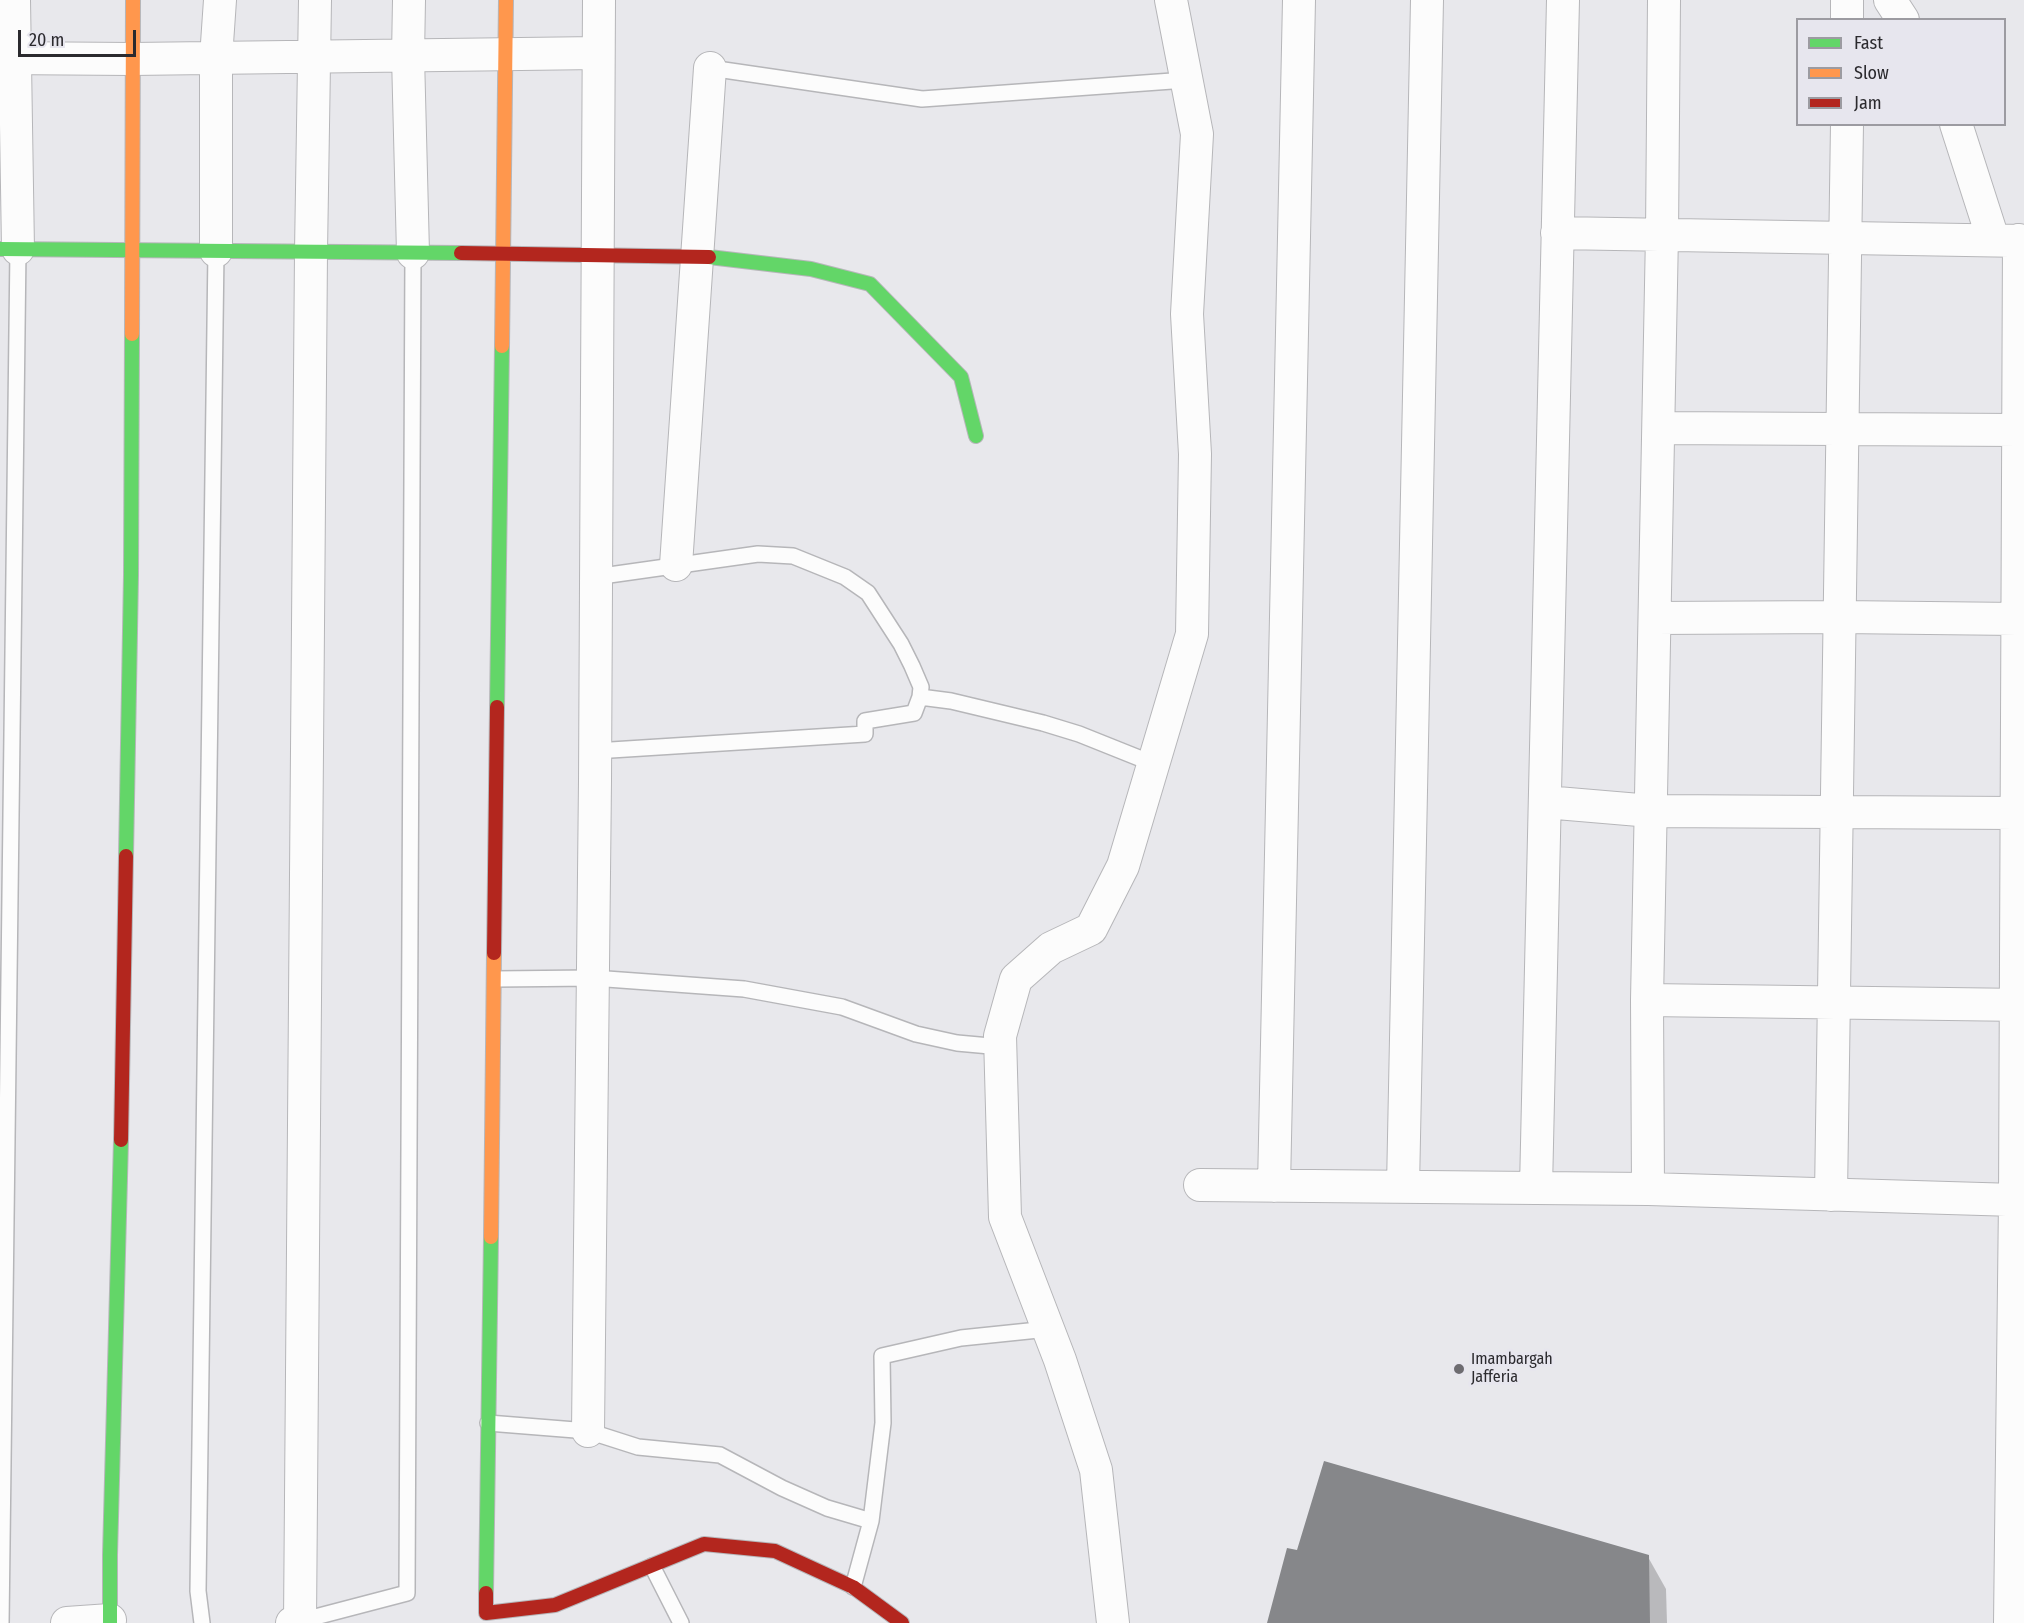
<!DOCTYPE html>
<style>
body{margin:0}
#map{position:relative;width:2024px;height:1623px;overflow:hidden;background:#e8e8ec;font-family:"Fira Sans Condensed",sans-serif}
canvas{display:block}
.legend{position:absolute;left:1796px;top:18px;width:210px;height:108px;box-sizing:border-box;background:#e7e6ee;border:2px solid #9c9ba1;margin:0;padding:8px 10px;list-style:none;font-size:18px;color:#2b2a2e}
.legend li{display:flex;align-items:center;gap:12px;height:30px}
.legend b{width:30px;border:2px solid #9c9ba1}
.scale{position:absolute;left:18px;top:30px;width:118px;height:27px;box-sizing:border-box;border:3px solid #2b2a2e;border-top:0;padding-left:8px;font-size:18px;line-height:21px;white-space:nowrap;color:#2b2a2e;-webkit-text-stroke:4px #e7e6ee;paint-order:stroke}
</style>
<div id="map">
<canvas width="2024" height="1623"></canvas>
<ul class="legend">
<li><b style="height:8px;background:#63d668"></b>Fast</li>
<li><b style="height:8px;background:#ff974d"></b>Slow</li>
<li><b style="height:8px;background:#b3261e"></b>Jam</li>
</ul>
<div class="scale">20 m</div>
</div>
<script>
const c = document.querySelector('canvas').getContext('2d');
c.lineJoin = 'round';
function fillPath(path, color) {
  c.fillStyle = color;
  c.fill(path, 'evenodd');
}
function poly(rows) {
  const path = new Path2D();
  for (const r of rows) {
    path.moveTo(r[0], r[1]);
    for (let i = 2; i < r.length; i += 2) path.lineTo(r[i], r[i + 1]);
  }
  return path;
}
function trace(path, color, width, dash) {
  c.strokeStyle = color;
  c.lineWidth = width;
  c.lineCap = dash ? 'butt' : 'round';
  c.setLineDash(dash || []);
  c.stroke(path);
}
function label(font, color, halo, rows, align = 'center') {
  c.font = font + ' "Fira Sans Condensed",sans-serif';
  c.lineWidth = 6;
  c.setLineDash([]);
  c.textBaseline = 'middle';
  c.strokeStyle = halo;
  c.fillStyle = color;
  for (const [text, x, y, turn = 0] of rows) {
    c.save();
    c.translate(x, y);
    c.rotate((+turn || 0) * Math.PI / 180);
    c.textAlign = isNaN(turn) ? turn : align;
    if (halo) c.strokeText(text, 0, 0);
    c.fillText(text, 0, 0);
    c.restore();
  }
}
fillPath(poly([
 [1648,1557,1666,1589,1667,1623,1269,1623]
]), '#0003');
fillPath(poly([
 [1324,1461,1649,1555,1650,1623,1267,1623,1287,1548,1297,1550]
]), '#86878a');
const lane = poly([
 [710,68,922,99,1186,80],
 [595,577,758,554,793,556,845,577,868,593,901,644,912,666,921,687,920,697,951,701,1043,723,1079,734,1154,764],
 [595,751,865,734,865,721,914,713,920,697],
 [495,979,593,978,744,989,842,1007,916,1034,957,1043,1001,1047],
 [488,1423,588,1431,638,1447,720,1455,782,1488,827,1508,871,1521],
 [652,1566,681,1623],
 [853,1587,871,1521,883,1423,882,1356,961,1338,1048,1329],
 [300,1621,407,1593,413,253],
 [1,1623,18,249],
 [202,1623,198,1591,216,251]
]);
const street = poly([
 [14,0,18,249],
 [409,0,408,56,413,253],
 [1890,0,1903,20],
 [1847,20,1847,0],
 [0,58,132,59,598,53],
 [1956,124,1993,239],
 [1557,233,2024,241],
 [216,251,216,58,220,0],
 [1659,428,2018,430],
 [676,565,710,68],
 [1655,618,1840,617,2017,619],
 [1545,802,1651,811,2016,813],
 [1647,1000,2024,1005],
 [1200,1185,1648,1189,2015,1200],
 [1274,1186,1299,0],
 [1403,1187,1427,0],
 [1536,1188,1563,0],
 [1648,1189,1647,1000,1662,234,1664,0],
 [1831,1195,1847,124],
 [588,1431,595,781,599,0],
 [67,1623,110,1620],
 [292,1623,300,1621,311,252,315,0],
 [1113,1623,1096,1470,1060,1360,1005,1217,1000,1036,1016,979,1051,948,1091,929,1123,866,1192,634,1195,454,1187,314,1197,134,1171,0],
 [2010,1623,2015,1200,2019,240]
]);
const fast = poly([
 [0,249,461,253],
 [709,257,811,269,870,284,961,377,976,436],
 [497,707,502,346],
 [126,856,131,575,132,334],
 [486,1593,491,1237],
 [110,1623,110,1555,121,1140]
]);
const slow = poly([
 [132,334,133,0],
 [502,346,506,0],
 [491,1237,494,953]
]);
const jam = poly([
 [461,253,709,257],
 [494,953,497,707],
 [121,1140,126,856],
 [486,1593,486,1613,555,1605,704,1544,775,1551,853,1587,902,1623]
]);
trace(lane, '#b6b6b9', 18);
trace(street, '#b6b6b9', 34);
trace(fast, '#b6b6b9', 16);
trace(slow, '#b6b6b9', 16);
trace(jam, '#b6b6b9', 16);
trace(lane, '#fcfcfc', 15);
trace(street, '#fcfcfc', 32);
trace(fast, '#63d668', 14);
trace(slow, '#ff974d', 14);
trace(jam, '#b3261e', 14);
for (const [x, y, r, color] of [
 [1459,1369,6,"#6d6c70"]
]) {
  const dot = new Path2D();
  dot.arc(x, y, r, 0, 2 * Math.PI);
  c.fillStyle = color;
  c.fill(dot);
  trace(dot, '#e7e6ee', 2);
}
label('16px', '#2b2a2e', '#e7e6ee', [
 ["Imambargah",1471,1360],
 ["Jafferia",1471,1378]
], 'left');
</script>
